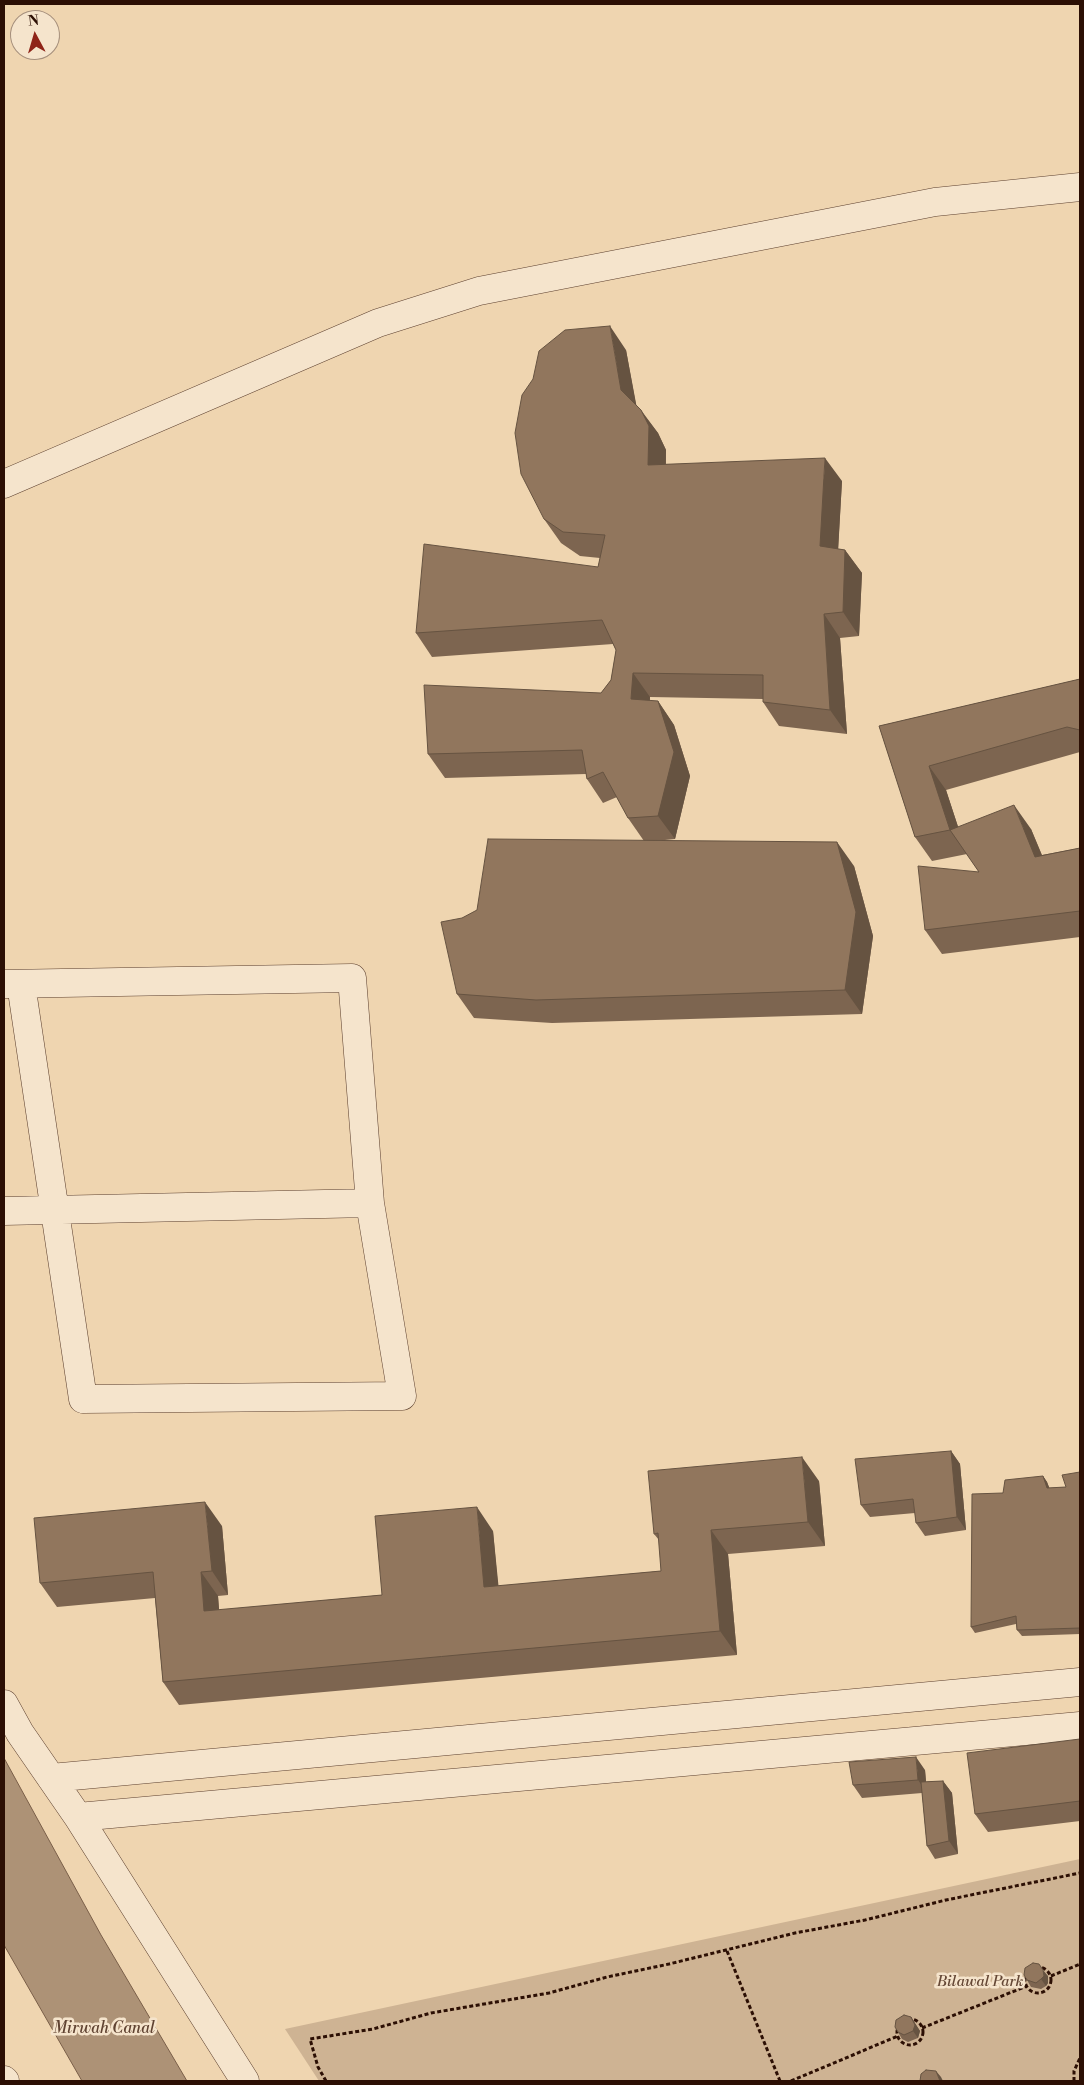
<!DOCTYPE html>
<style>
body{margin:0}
#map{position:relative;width:1084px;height:2085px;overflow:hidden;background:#efd5b0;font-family:"Libre Bodoni",serif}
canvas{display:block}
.frame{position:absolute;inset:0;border:5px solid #2c0f04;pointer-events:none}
.north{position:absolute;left:10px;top:10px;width:50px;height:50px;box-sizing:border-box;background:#f5e4cc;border:1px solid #a58f7c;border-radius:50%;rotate:354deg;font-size:14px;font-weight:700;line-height:20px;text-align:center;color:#2c0f04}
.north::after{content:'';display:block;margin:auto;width:18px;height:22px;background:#8f2418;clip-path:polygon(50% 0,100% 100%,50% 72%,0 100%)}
</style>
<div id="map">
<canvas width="1084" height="2085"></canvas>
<div class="frame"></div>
<div class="north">N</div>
</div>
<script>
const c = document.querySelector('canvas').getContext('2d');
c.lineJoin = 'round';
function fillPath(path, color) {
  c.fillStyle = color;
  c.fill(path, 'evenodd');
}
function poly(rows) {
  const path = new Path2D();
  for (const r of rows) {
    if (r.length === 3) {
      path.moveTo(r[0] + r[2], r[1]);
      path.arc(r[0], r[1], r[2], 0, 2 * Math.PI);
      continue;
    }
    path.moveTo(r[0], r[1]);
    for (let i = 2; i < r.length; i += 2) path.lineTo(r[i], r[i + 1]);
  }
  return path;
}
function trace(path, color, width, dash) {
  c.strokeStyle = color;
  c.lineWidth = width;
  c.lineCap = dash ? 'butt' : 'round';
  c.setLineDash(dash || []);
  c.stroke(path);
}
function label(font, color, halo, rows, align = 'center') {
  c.font = font + ' "Libre Bodoni",serif';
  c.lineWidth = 5;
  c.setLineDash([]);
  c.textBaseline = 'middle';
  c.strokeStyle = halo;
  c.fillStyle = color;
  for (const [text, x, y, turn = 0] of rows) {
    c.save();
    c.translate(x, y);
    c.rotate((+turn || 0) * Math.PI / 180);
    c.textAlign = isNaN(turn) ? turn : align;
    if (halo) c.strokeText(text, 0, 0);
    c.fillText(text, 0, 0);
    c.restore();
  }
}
fillPath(poly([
 [1080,1859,1080,2081,319,2081,285,2029]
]), '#ceb393');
const water = poly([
 [4,1758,101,1935,187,2081,82,2081,4,1945,4,1758]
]);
fillPath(water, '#ad9276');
trace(water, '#795e48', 1);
const street = poly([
 [4,484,378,323,479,291,935,202,1080,187],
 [4,984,352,978,370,1203,4,1211],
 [21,984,83,1399,402,1396,370,1203],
 [4,1704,20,1733,78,1817,245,2081],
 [51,1778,1080,1682],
 [78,1817,1080,1726],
 [4,2080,5,2081]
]);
trace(street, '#5d402f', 29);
trace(poly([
 [727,1951,780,2081],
 [1038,1980,13],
 [1051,1976,1080,1964],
 [910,2032,13],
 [922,2028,1027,1986],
 [326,2081,318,2067,310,2039,373,2029,431,2013,549,1993,607,1977,669,1964,795,1933,865,1920,946,1900,1080,1873],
 [791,2081,898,2036],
 [1074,2081,1074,2071,1080,2058]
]), '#2c0f04', 3, [4, 2.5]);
trace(street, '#f5e4cc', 28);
fillPath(poly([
 [626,350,636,405,658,433,666,450,666,464,842,481,838,549,845,550,862,573,859,636,840,638,847,734,779,726,763,702,763,699,650,697,650,701,658,701,674,725,690,776,675,839,655,841,854,866,873,936,862,1014,552,1023,474,1018,457,994,462,918,644,841,628,818,617,797,603,803,587,779,586,774,445,778,428,754,601,693,611,680,616,650,613,644,432,657,416,633,598,567,600,558,580,556,561,543,544,519],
 [1080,679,1080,752,946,790,958,827,1031,829,1042,855,1080,848,1080,937,942,954,925,930,979,872,967,854,932,861,915,837,879,726],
 [951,1451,960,1464,966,1530,925,1536,916,1523,915,1513,870,1517,861,1505],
 [1080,1472,1080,1634,1022,1636,1017,1630,1016,1624,975,1633,971,1627,1003,1493,1043,1476,1047,1482,1049,1488,1066,1487],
 [819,1481,825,1546,728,1554,737,1655,179,1705,163,1682,155,1598,57,1607,40,1583,222,1526,228,1595,218,1596,219,1610,382,1595,493,1531,498,1586,661,1571,659,1540,654,1534],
 [1080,1739,1080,1821,988,1832,975,1814],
 [925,1770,926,1782,943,1781,952,1793,958,1854,935,1859,927,1846,922,1793,862,1798,853,1785],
 [1048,1976,1048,1983,1046,1986,1041,1989,1031,1987,1027,1980],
 [911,2017,920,2031,918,2038,908,2042,902,2039,898,2032]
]), '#7d6550');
fillPath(poly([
 [610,326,626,350,638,414,621,390],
 [641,410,658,433,666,450,665,488,648,465],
 [825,458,842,481,837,570,820,546],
 [845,550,862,573,859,636,843,612],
 [824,614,840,638,847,734,830,710],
 [633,673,650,697,647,723,631,699],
 [658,701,674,725,690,776,675,839,658,816],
 [929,766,946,790,967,854,950,830],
 [1014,805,1031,829,1052,880,1035,857],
 [837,842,854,866,873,936,862,1014,845,990],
 [951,1451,960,1464,966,1530,957,1517],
 [802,1457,819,1481,825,1546,808,1522],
 [1043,1476,1047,1482,1052,1494,1047,1488],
 [205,1502,222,1526,228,1595,212,1571],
 [477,1507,493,1531,501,1611,484,1587],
 [711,1530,728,1554,737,1655,720,1631],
 [201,1572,218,1596,221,1635,204,1611],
 [916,1757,925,1770,927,1793,918,1780],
 [943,1781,952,1793,958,1854,949,1841],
 [1043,1970,1048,1976,1048,1983,1046,1986,1041,1979],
 [911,2017,920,2031,918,2038,913,2031],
 [936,2071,941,2077,943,2081,940,2081]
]), '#665341');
const building = poly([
 [610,326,621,390,641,410,649,426,648,465,825,458,820,546,845,550,843,612,824,614,830,710,763,702,763,675,633,673,631,699,658,701,674,752,658,816,628,818,603,772,587,779,582,750,428,754,424,685,601,693,611,680,616,650,602,620,416,633,424,544,598,567,605,535,563,532,544,519,521,474,515,433,522,395,533,379,539,351,565,330,610,326],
 [1080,679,1080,730,1067,727,929,766,950,830,1014,805,1035,857,1080,848,1080,911,925,930,918,866,979,872,950,830,915,837,879,726,1080,679],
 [488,839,837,842,856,912,845,990,536,1000,457,994,441,922,462,918,477,910,488,839],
 [951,1451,957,1517,916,1523,913,1499,861,1505,855,1459,951,1451],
 [802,1457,808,1522,711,1530,720,1631,163,1682,153,1572,40,1583,34,1518,205,1502,212,1571,201,1572,204,1611,382,1595,375,1516,477,1507,484,1587,661,1571,658,1533,654,1534,648,1471,802,1457],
 [1080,1472,1080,1628,1017,1630,1016,1616,971,1627,972,1494,1003,1493,1005,1480,1043,1476,1047,1488,1066,1487,1062,1475,1080,1472],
 [1080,1739,1080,1801,975,1814,967,1753,1080,1739],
 [916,1757,918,1780,853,1785,849,1762,916,1757],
 [943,1781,949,1841,927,1846,921,1782,943,1781],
 [1033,1963,1039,1964,1043,1970,1044,1976,1041,1979,1036,1983,1027,1980,1024,1975,1025,1968,1033,1963],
 [904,2015,911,2017,915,2025,913,2031,904,2035,898,2032,895,2027,896,2020,904,2015],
 [926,2070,936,2071,940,2081,920,2081,921,2074,926,2070]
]);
fillPath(building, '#91765d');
trace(building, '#665341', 1);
label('italic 15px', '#654836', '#f5e4cc', [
 ["Bilawal Park",980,1982]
]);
label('italic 16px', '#604332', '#f5e4cc', [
 ["Mirwah Canal",104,2029]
]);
</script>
